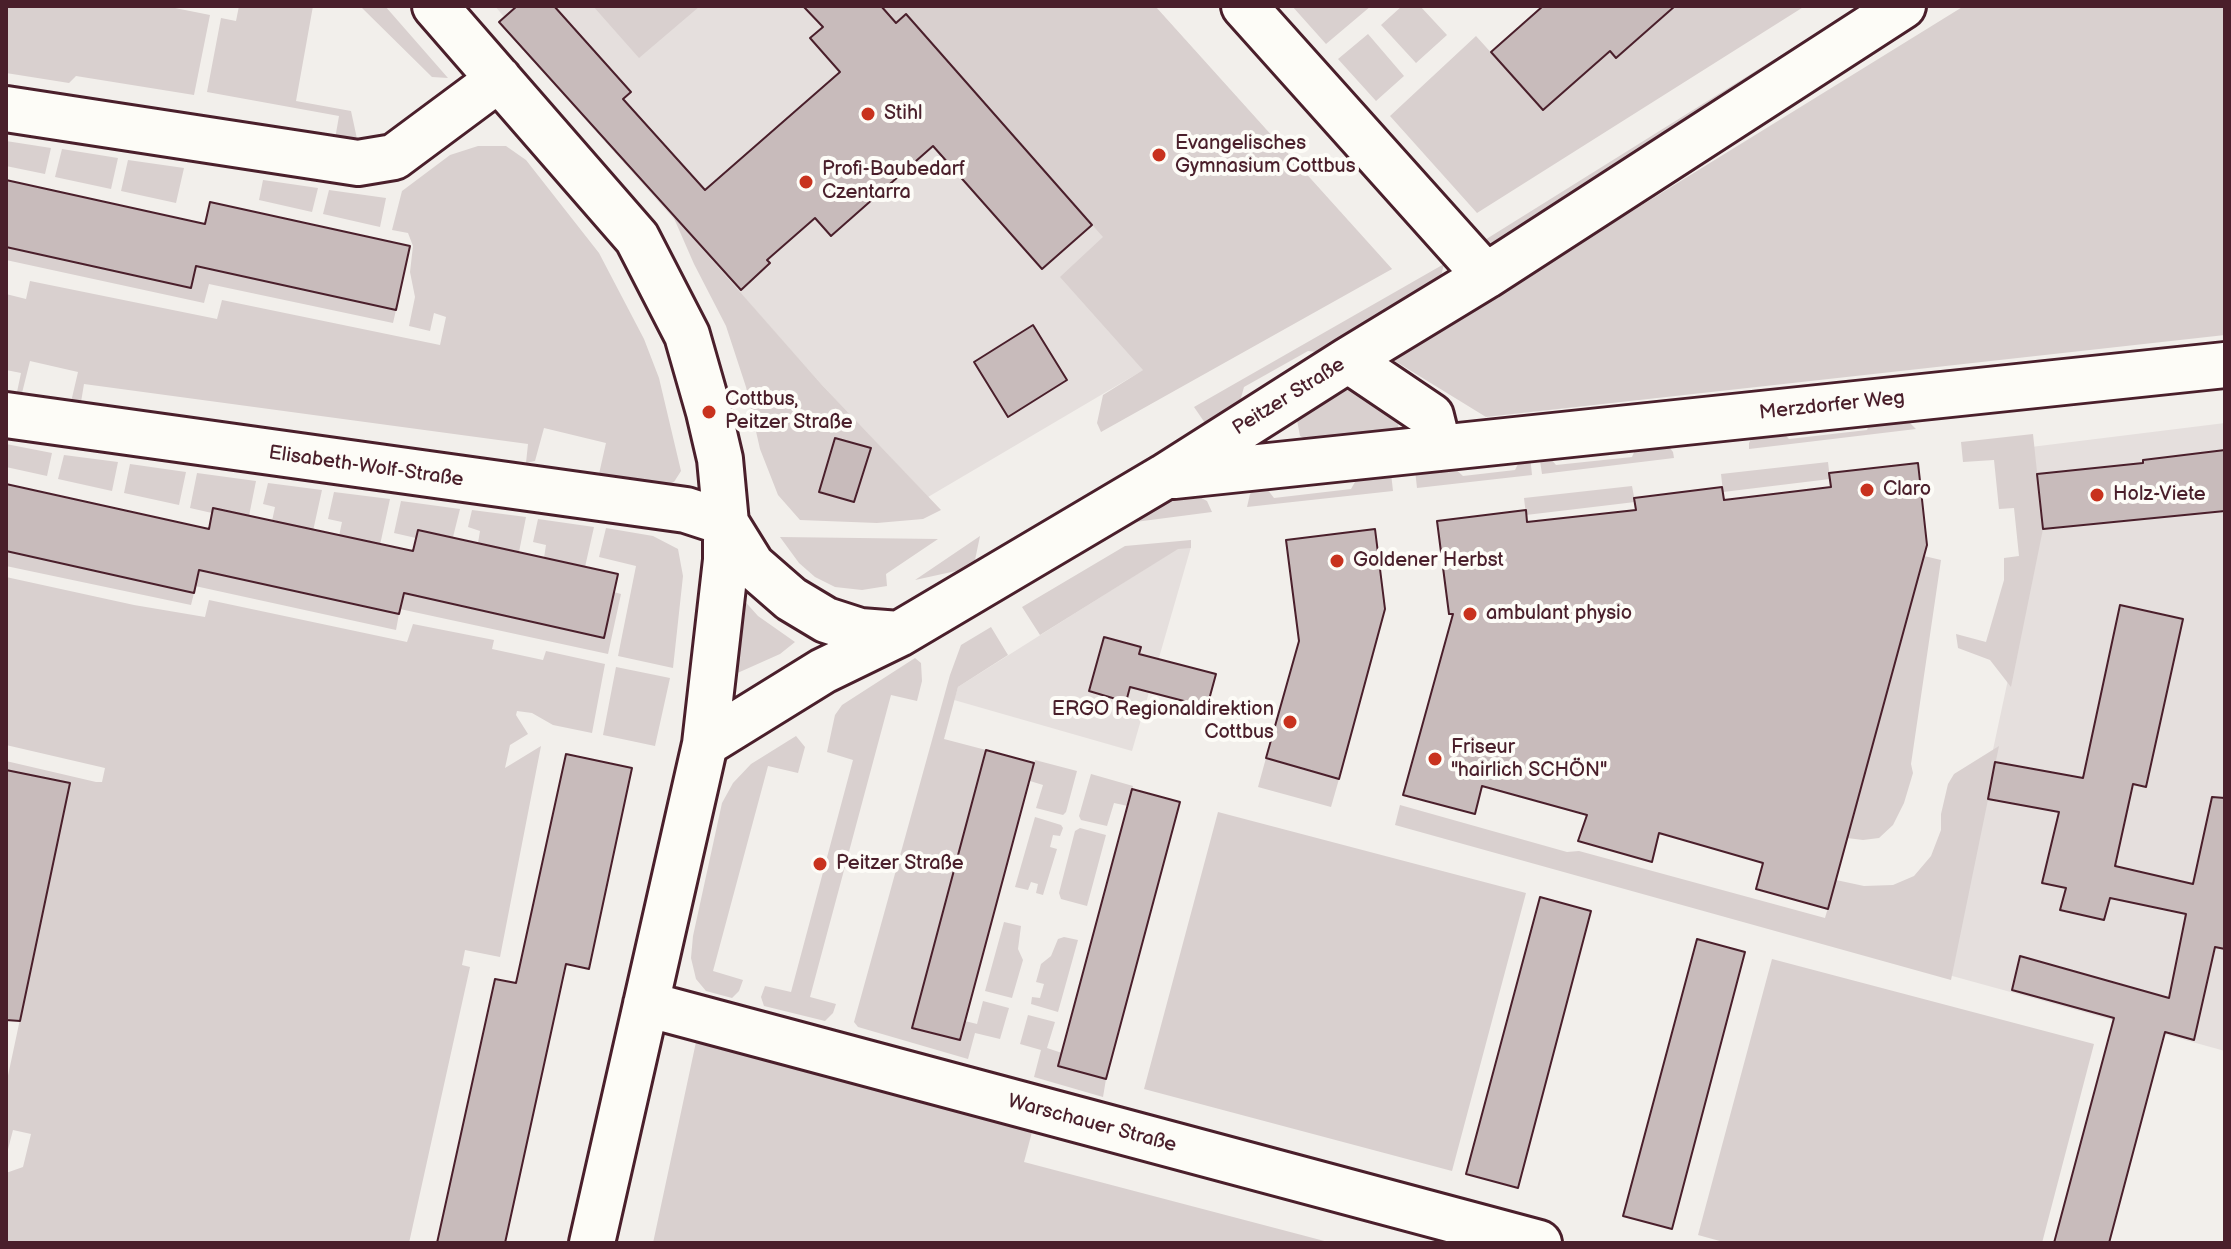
<!DOCTYPE html>
<meta charset="utf-8">
<style>
body{margin:0}
#map{position:relative;width:2231px;height:1249px;overflow:hidden;background:#f2efeb;font-family:"Balsamiq Sans",sans-serif}
canvas{display:block}
.frame{position:absolute;inset:0;border:8px solid #4a1f2b;pointer-events:none}
</style>
<div id="map">
<canvas width="2231" height="1249"></canvas>
<div class="frame"></div>
</div>
<script>
const c = document.querySelector('canvas').getContext('2d');
c.lineJoin = 'round';
function fillPath(path, color) {
  c.fillStyle = color;
  c.fill(path, 'evenodd');
}
function poly(rows) {
  const path = new Path2D();
  for (const r of rows) {
    path.moveTo(r[0], r[1]);
    for (let i = 2; i < r.length; i += 2) path.lineTo(r[i], r[i + 1]);
  }
  return path;
}
function trace(path, color, width, dash) {
  c.strokeStyle = color;
  c.lineWidth = width;
  c.lineCap = dash ? 'butt' : 'round';
  c.setLineDash(dash || []);
  c.stroke(path);
}
function label(font, color, halo, rows, align = 'center') {
  c.font = font + ' "Balsamiq Sans",sans-serif';
  c.lineWidth = 8;
  c.setLineDash([]);
  c.textBaseline = 'middle';
  c.strokeStyle = halo;
  c.fillStyle = color;
  for (const [text, x, y, turn = 0] of rows) {
    c.save();
    c.translate(x, y);
    c.rotate((+turn || 0) * Math.PI / 180);
    c.textAlign = isNaN(turn) ? turn : align;
    if (halo) c.strokeText(text, 0, 0);
    c.fillText(text, 0, 0);
    c.restore();
  }
}
fillPath(poly([
 [495,6,1155,6,1392,269,1196,339,928,497,822,385,499,23,504,17],
 [2225,423,2225,1051,1945,974,2040,530,2031,447],
 [1191,540,1191,547,1132,751,954,700,958,687]
]), '#e5dfdd');
fillPath(poly([
 [6,6,165,6,210,15,194,95,76,76,69,83,6,73],
 [239,6,313,6,296,101,351,111,359,148,335,139,339,116,207,92,221,18,236,21],
 [360,6,385,6,448,78,432,77],
 [593,6,700,6,639,58],
 [881,6,1155,6,1392,269,1101,432,1097,423,1103,395,1143,370,1060,277,1103,237,907,15,896,23],
 [1292,6,1371,6,1326,44],
 [1402,6,1420,6,1447,35,1416,63,1381,25],
 [1675,6,1805,6,1477,213,1390,116,1476,36,1543,110,1610,51,1617,58],
 [1964,6,2225,6,2225,335,1486,417,1390,358,1446,326],
 [1368,34,1404,76,1376,101,1338,59],
 [1810,37,1816,45,1498,247,1480,243],
 [6,141,51,148,45,174,6,166],
 [478,146,506,146,526,160,599,253,644,339,659,378,681,471,674,482,652,490,625,488,623,477,599,474,606,443,544,428,535,461,526,463,528,444,84,384,79,414,71,402,78,372,30,361,22,393,17,392,21,373,6,370,6,294,26,299,30,281,217,319,222,300,440,345,446,317,434,313,430,331,409,326,415,297,410,272,413,246,408,233,392,230,402,191,450,155],
 [62,149,118,158,111,189,55,177],
 [128,160,184,168,176,203,121,191],
 [263,180,318,188,312,212,259,200],
 [329,190,386,198,380,227,323,214],
 [673,216,822,385,941,510,923,519,877,523,800,520,778,495,760,449,746,387,726,326,694,264],
 [6,247,191,288,196,266,396,310,393,323,209,284,204,303,6,260],
 [1444,264,1439,284,1325,353,1308,351,1244,387,1239,405,1205,423,1194,407],
 [1354,381,1401,414,1396,435,1317,445,1300,436,1297,420,1305,409],
 [1873,416,1907,420,1916,429,1749,449,1749,443,1757,429,1778,427,1789,439,1867,430],
 [2033,434,2043,529,2011,687,1990,660,1958,648,1956,634,1986,642,2004,580,2004,558,2019,556,2014,508,1999,509,1994,460,1963,462,1961,442],
 [1664,440,1673,452,1674,458,1542,474,1539,454,1546,453,1556,465,1632,457,1638,443],
 [6,444,52,453,47,476,6,467],
 [64,455,118,462,112,491,58,479],
 [1530,455,1532,475,1417,488,1415,470,1451,465,1463,476,1515,470,1522,456],
 [1828,462,1830,479,1723,492,1721,474],
 [130,464,186,472,179,505,124,493],
 [197,473,256,481,249,516,213,508,212,513,190,508],
 [1391,473,1393,491,1247,507,1250,494,1254,489,1264,485,1274,498,1351,489,1359,475],
 [268,483,322,490,313,531,272,521,275,507,263,504],
 [1632,486,1635,502,1526,515,1524,498],
 [334,492,390,499,380,545,339,536,342,522,328,519],
 [1196,495,1207,501,1212,512,1135,522,1131,514,1171,500],
 [401,501,460,509,453,537,418,530,416,538,394,533],
 [472,510,526,517,519,552,478,543,480,531,468,527],
 [538,519,594,527,585,567,544,558,546,545,533,542],
 [606,528,653,536,678,549,683,576,673,668,618,656,636,566,599,557],
 [980,536,975,560,956,571,915,580],
 [780,537,938,539,886,574,887,586,862,590,835,587,815,577,799,563],
 [1191,540,1191,548,1178,549,1040,635,1022,607,1125,546],
 [6,551,194,593,191,605,6,566],
 [1924,556,1941,560,1911,764,1913,773,1904,803,1893,825,1879,838,1863,840,1847,838],
 [199,570,399,614,396,630,195,586],
 [6,577,134,605,205,617,209,600,407,642,413,624,494,640,492,649,543,660,546,651,605,664,592,733,553,725,532,713,517,711,516,715,528,734,510,745,505,768,541,746,500,957,465,950,462,965,470,967,409,1243,6,1243,6,1173,23,1167,31,1134,13,1130,6,1157,6,1085,70,784,6,770,6,761,96,782,102,782,105,768,6,745],
 [614,592,621,594,608,654,400,609,404,593,604,637],
 [741,597,758,616,795,642,780,654,733,675],
 [991,627,1008,655,958,687,944,739,986,750,912,1027,960,1040,965,1021,977,1024,983,1001,1009,1008,1000,1039,975,1033,968,1059,858,1027,854,1022,950,675,961,645],
 [915,658,921,663,922,681,917,701,891,695,810,997,836,1004,833,1013,825,1021,764,1006,761,997,765,986,791,992,853,760,827,752,835,715,842,705],
 [616,667,670,678,655,746,603,735],
 [796,736,805,747,798,773,768,766,713,971,743,980,739,991,732,998,706,991,696,979,691,958,693,936,722,803,733,783,751,764],
 [1999,746,1951,980,1395,825,1400,805,1567,852,1579,851,1825,918,1836,880,1864,886,1893,885,1914,876,1931,856,1941,830,1941,814,1948,784,1954,774],
 [1266,758,1339,779,1331,807,1258,787],
 [1035,760,1077,771,1066,812,1063,815,1036,808,1043,785,1030,781],
 [1091,774,1133,786,1128,806,1114,803,1107,826,1081,820,1079,816],
 [1218,812,1526,893,1452,1171,1144,1089],
 [1035,817,1061,825,1063,828,1060,836,1053,835,1050,847,1057,849,1043,895,1036,893,1038,884,1031,882,1028,890,1015,887],
 [1080,828,1106,835,1087,906,1061,899,1059,893,1075,831],
 [1004,922,1021,926,1018,949,1023,960,1012,998,985,991],
 [1064,937,1078,940,1058,1012,1031,1004,1032,997,1040,998,1044,984,1036,982,1041,964,1051,956,1058,939],
 [1772,959,2094,1044,2042,1243,1727,1243,1698,1235],
 [1028,1015,1055,1022,1047,1048,1062,1053,1058,1066,1106,1079,1103,1097,1034,1077,1041,1050,1020,1044],
 [696,1042,1032,1132,1024,1162,1332,1243,653,1243]
]), '#d9d0cf');
const building = poly([
 [517,6,554,6,631,92,623,99,705,190,840,72,810,38,823,27,803,6,881,6,896,23,906,14,1092,225,1042,269,933,146,831,236,815,218,767,260,770,263,741,290,499,22,517,6],
 [1543,6,1675,6,1616,58,1610,51,1543,110,1491,52,1543,6],
 [6,180,205,224,210,202,410,246,396,310,196,266,191,288,6,247,6,180],
 [1033,325,1067,380,1008,417,974,362,1033,325],
 [835,438,871,448,854,502,819,492,835,438],
 [2225,450,2225,511,2043,529,2037,474,2143,463,2143,460,2225,450],
 [1918,463,1927,545,1828,909,1756,889,1763,863,1659,833,1652,862,1578,841,1587,815,1482,786,1475,814,1403,795,1453,614,1449,614,1437,521,1526,510,1527,522,1636,510,1634,498,1722,487,1724,500,1831,487,1829,473,1918,463],
 [6,484,209,529,213,508,413,551,418,530,618,574,604,638,404,593,399,614,199,570,194,593,6,551,6,484],
 [1375,529,1385,609,1339,779,1266,758,1299,641,1286,540,1375,529],
 [2120,605,2183,619,2146,787,2133,784,2115,866,2193,884,2212,797,2225,798,2225,949,2215,947,2194,1040,2165,1032,2109,1243,2054,1243,2114,1018,2012,990,2020,956,2169,998,2186,914,2110,898,2104,920,2060,910,2066,888,2042,883,2059,812,1988,799,1995,762,2083,778,2120,605],
 [1104,637,1141,647,1139,654,1216,674,1207,707,1130,687,1126,702,1089,691,1104,637],
 [986,750,1034,763,960,1040,912,1028,986,750],
 [566,754,632,768,589,969,566,964,505,1243,437,1243,495,979,516,983,566,754],
 [6,770,70,783,20,1021,6,1020,6,770],
 [1132,789,1180,802,1106,1079,1058,1066,1132,789],
 [1540,897,1591,911,1518,1188,1466,1174,1540,897],
 [1697,939,1745,952,1672,1229,1623,1216,1697,939]
]);
fillPath(building, '#c8bbbb');
trace(building, '#4a1f2b', 2);
const minor = poly([
 [435,6,637,238,687,335,709,412,720,459,726,523,726,560,705,744,592,1243],
 [1244,6,1486,276],
 [6,109,358,163,394,157,499,79],
 [1348,360,1431,416,1439,448],
 [6,415,686,510,726,523,752,565,791,599,826,620,860,631,899,634],
 [1174,476,2225,365],
 [705,744,823,671,899,634,1164,477,1348,360,1486,276,1903,6],
 [646,1004,1539,1243]
]);
trace(minor, '#4a1f2b', 50);
trace(minor, '#fdfcf7', 44);
for (const [x, y, r, color] of [
 [868,114,8,"#c8321e"],
 [1159,155,8,"#c8321e"],
 [806,182,8,"#c8321e"],
 [709,412,8,"#c8321e"],
 [1867,490,8,"#c8321e"],
 [2097,495,8,"#c8321e"],
 [1337,561,8,"#c8321e"],
 [1470,614,8,"#c8321e"],
 [1290,722,8,"#c8321e"],
 [1435,759,8,"#c8321e"],
 [820,864,8,"#c8321e"]
]) {
  const dot = new Path2D();
  dot.arc(x, y, r, 0, 2 * Math.PI);
  c.fillStyle = color;
  c.fill(dot);
  trace(dot, '#fdfcf7', 3);
}
label('20px', '#4a1f2b', '#fdfcf7', [
 ["Stihl",884,114],
 ["Evangelisches",1175,144],
 ["Gymnasium Cottbus",1175,167],
 ["Profi-Baubedarf",822,170],
 ["Czentarra",822,193],
 ["Cottbus,",725,400],
 ["Peitzer Straße",725,423],
 ["Claro",1883,490],
 ["Holz-Viete",2113,495],
 ["Goldener Herbst",1353,561],
 ["ambulant physio",1486,614],
 ["ERGO Regionaldirektion",1274,710,"right"],
 ["Cottbus",1274,733,"right"],
 ["Friseur",1451,748],
 ["\"hairlich SCHÖN\"",1451,771],
 ["Peitzer Straße",836,864]
], 'left');
label('20px', '#4a1f2b', '#fdfcf7', [
 ["Peitzer Straße",1289,397,-32],
 ["Merzdorfer Weg",1832,406,-6],
 ["Elisabeth-Wolf-Straße",366,467,8],
 ["Warschauer Straße",1092,1124,15]
]);
</script>
